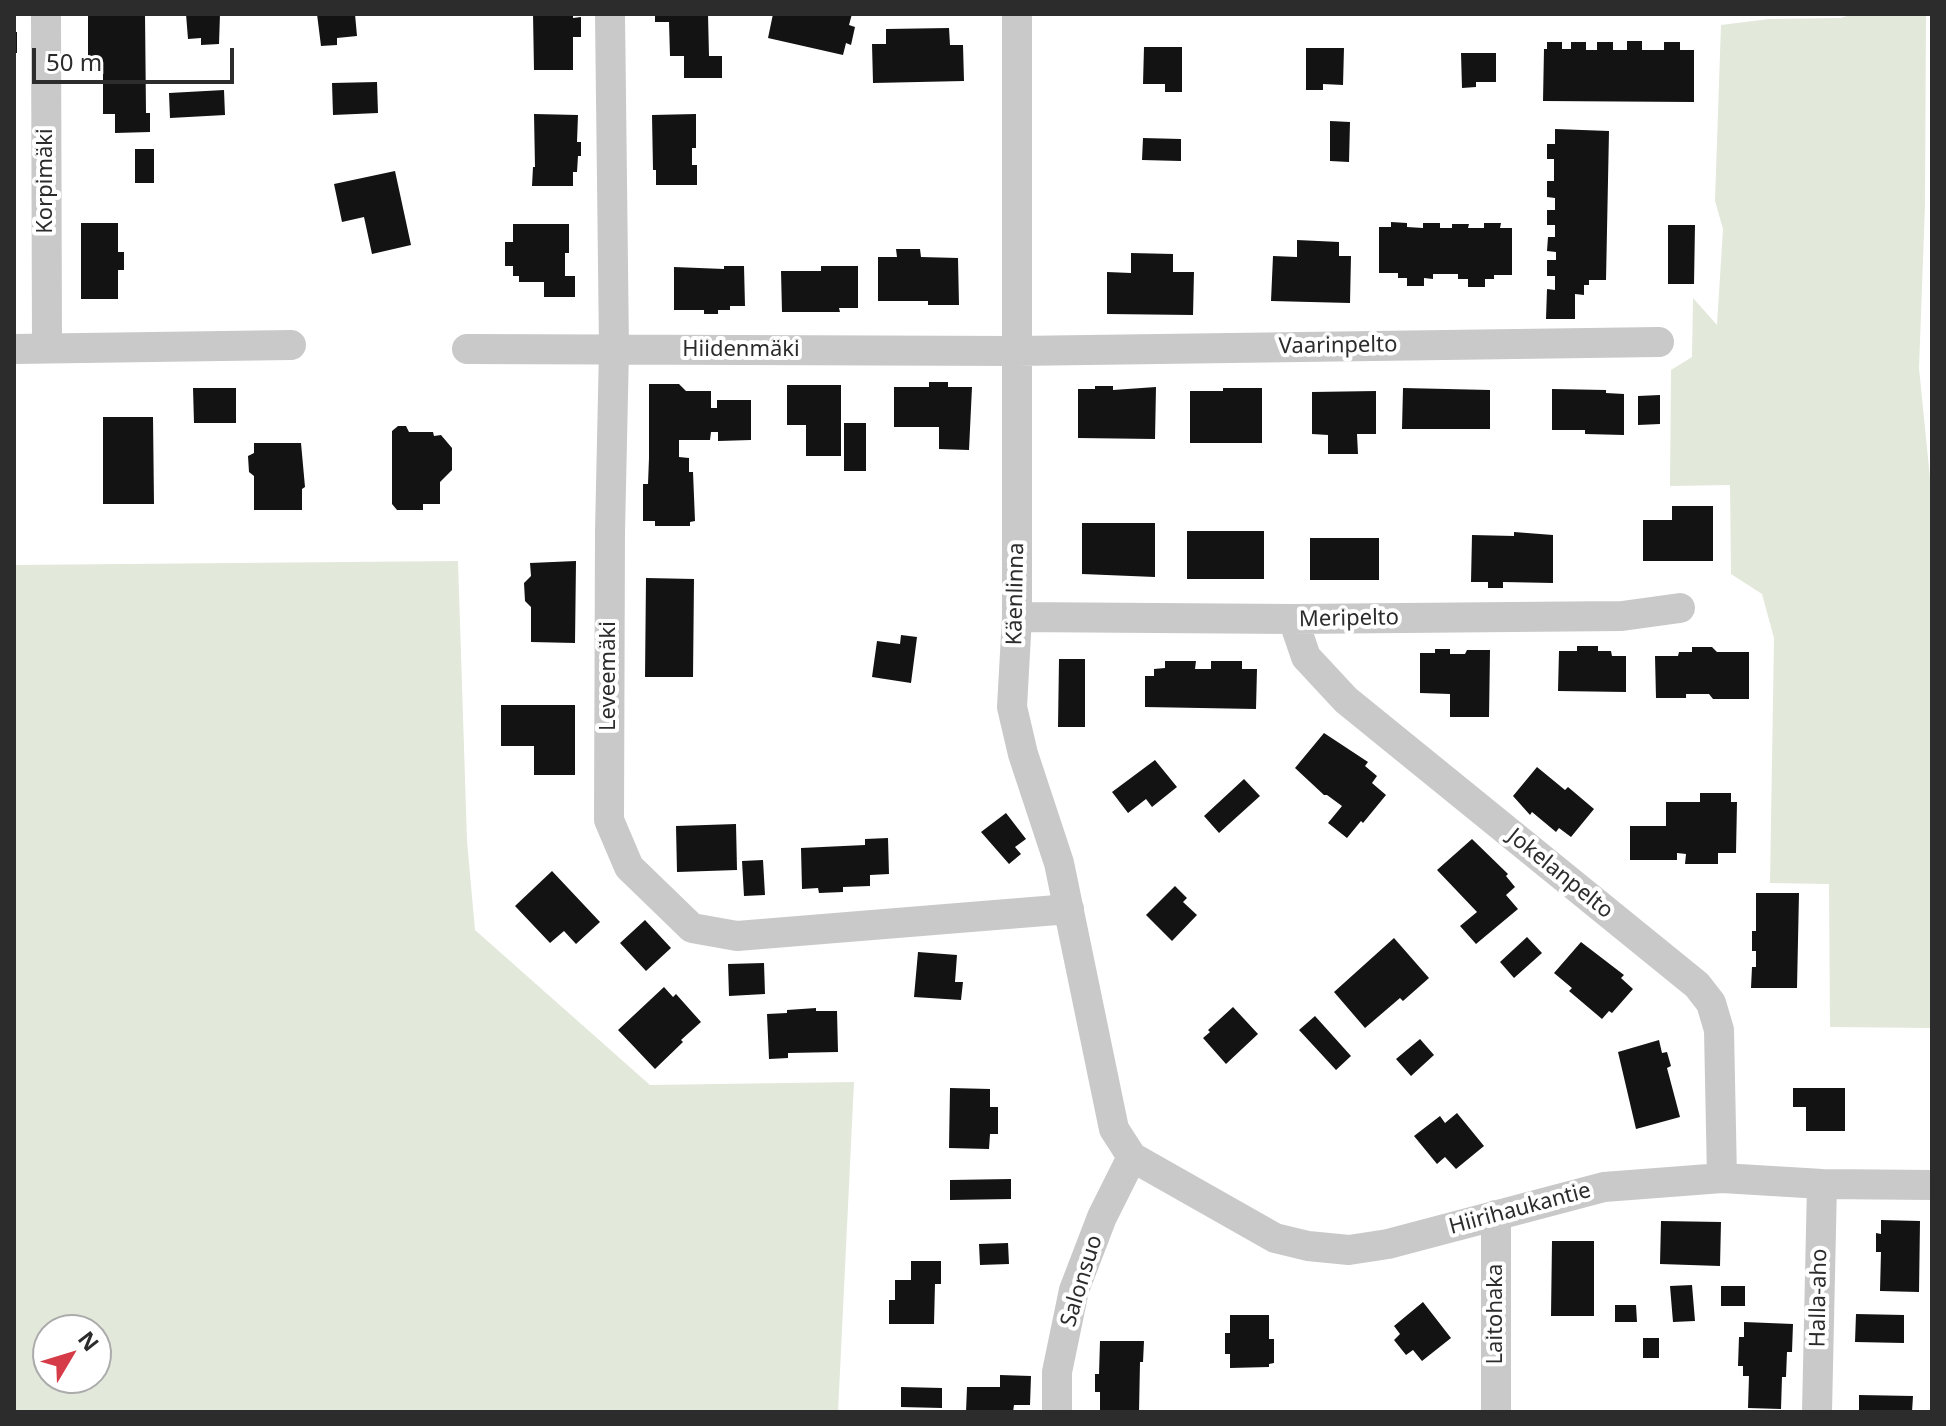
<!DOCTYPE html>
<meta charset="utf-8">
<style>
body{margin:0}
#map{position:relative;width:1946px;height:1426px;overflow:hidden;background:#fff;font-family:"Noto Sans",sans-serif}
canvas{display:block}
.frame{position:absolute;inset:0;border:16px solid #2c2c2c;pointer-events:none}
.north{position:absolute;left:32px;top:1314px;width:80px;height:80px;box-sizing:border-box;background:#fff;border:2px solid #ababab;border-radius:50%;rotate:52deg;font-size:22px;font-weight:700;line-height:32px;text-align:center;color:#2c2c2c}
.north::after{content:'';display:block;margin:auto;width:28px;height:36px;background:#d53c48;clip-path:polygon(50% 0,100% 100%,50% 72%,0 100%)}
.scale{position:absolute;left:32px;top:48px;width:202px;height:36px;box-sizing:border-box;border:4px solid #2c2c2c;border-top:0;padding-left:10px;font-size:24px;line-height:28px;white-space:nowrap;color:#2c2c2c;-webkit-text-stroke:6px #fff;paint-order:stroke}
</style>
<div id="map">
<canvas width="1946" height="1426"></canvas>
<div class="frame"></div>
<div class="north">N</div>
<div class="scale">50 m</div>
</div>
<script>
const c = document.querySelector('canvas').getContext('2d');
c.lineJoin = 'round';
function fillPath(path, color) {
  c.fillStyle = color;
  c.fill(path, 'evenodd');
}
function poly(rows) {
  const path = new Path2D();
  for (const r of rows) {
    path.moveTo(r[0], r[1]);
    for (let i = 2; i < r.length; i += 2) path.lineTo(r[i], r[i + 1]);
  }
  return path;
}
function trace(path, color, width, dash) {
  c.strokeStyle = color;
  c.lineWidth = width;
  c.lineCap = dash ? 'butt' : 'round';
  c.setLineDash(dash || []);
  c.stroke(path);
}
function label(font, color, halo, rows, align = 'center') {
  c.font = font + ' "Noto Sans",sans-serif';
  c.lineWidth = 8;
  c.setLineDash([]);
  c.textBaseline = 'middle';
  c.strokeStyle = halo;
  c.fillStyle = color;
  for (const [text, x, y, turn = 0] of rows) {
    c.save();
    c.translate(x, y);
    c.rotate((+turn || 0) * Math.PI / 180);
    c.textAlign = isNaN(turn) ? turn : align;
    if (halo) c.strokeText(text, 0, 0);
    c.fillText(text, 0, 0);
    c.restore();
  }
}
fillPath(poly([
 [1853,14,1926,14,1925,205,1919,368,1932,498,1932,1028,1830,1027,1829,884,1770,883,1774,638,1762,594,1731,574,1730,485,1670,486,1671,370,1692,357,1693,298,1717,325,1723,229,1715,201,1721,25,1769,19,1841,18],
 [458,561,467,841,475,930,650,1085,854,1082,838,1412,14,1412,14,565],
 [96,1330,96,1378,48,1378,48,1330]
]), '#e2e8da');
fillPath(poly([
 [145,14,146,113,150,113,150,132,115,133,115,114,103,114,103,70,88,71,88,16],
 [186,14,220,14,219,44,201,45,201,38,188,39],
 [317,14,355,14,357,36,337,38,337,45,321,46],
 [533,14,573,14,573,18,581,17,581,37,573,37,573,70,534,70],
 [655,14,708,14,709,56,722,56,722,78,684,78,684,56,670,56,669,22,655,22],
 [773,14,852,14,849,25,855,27,851,45,846,43,843,55,768,38],
 [949,28,950,45,963,45,964,81,873,83,872,44,886,44,886,29],
 [14,32,17,32,17,53,14,53],
 [1627,41,1642,41,1642,50,1664,50,1664,42,1680,42,1680,50,1694,50,1694,102,1543,101,1544,49,1547,49,1547,42,1562,42,1562,49,1571,49,1571,42,1586,42,1586,50,1597,50,1597,42,1613,42,1613,50,1627,50],
 [1144,47,1182,47,1182,92,1165,92,1165,84,1143,84],
 [1306,48,1344,48,1343,85,1323,84,1323,90,1306,90],
 [1461,53,1496,53,1496,82,1476,82,1476,87,1462,88],
 [377,82,378,113,333,115,332,83],
 [224,90,225,115,170,118,169,93],
 [534,114,578,115,577,142,581,142,581,156,578,156,577,172,573,172,573,186,532,186,533,167,535,167],
 [696,114,696,148,692,148,692,165,697,165,697,185,656,185,656,170,653,170,652,115],
 [1330,121,1350,122,1349,162,1330,161],
 [1555,129,1609,131,1606,280,1589,280,1589,285,1584,285,1584,295,1575,294,1575,319,1546,319,1547,289,1555,290,1555,276,1547,276,1547,260,1556,260,1556,252,1547,251,1548,237,1555,237,1555,225,1547,225,1547,210,1555,210,1555,198,1547,197,1547,181,1554,181,1554,159,1547,159,1547,144,1555,144],
 [1143,138,1181,139,1181,161,1142,160],
 [135,149,154,149,154,183,135,183],
 [395,171,411,245,372,254,364,217,342,222,334,184],
 [1391,222,1407,223,1407,227,1423,228,1423,223,1440,223,1440,228,1452,228,1452,224,1469,224,1468,228,1484,228,1484,223,1501,223,1500,228,1512,228,1512,275,1494,275,1494,279,1485,279,1485,287,1468,287,1468,279,1458,279,1458,274,1433,274,1433,279,1424,278,1424,286,1407,286,1407,278,1398,278,1398,273,1379,273,1379,227,1391,227],
 [81,223,118,223,118,252,124,252,124,270,118,270,118,299,81,299],
 [513,224,569,224,569,253,565,253,565,276,575,276,575,297,544,297,544,282,519,282,519,276,513,276,513,266,505,266,505,242,513,242],
 [1668,225,1695,225,1694,284,1668,284],
 [1297,240,1339,242,1339,256,1351,256,1350,303,1271,301,1273,256,1297,257],
 [896,249,920,249,921,257,958,258,959,305,928,305,928,301,878,301,878,257,897,257],
 [1131,253,1173,254,1173,272,1194,272,1193,315,1107,314,1107,272,1131,273],
 [724,266,744,266,745,306,730,306,730,310,718,310,718,314,704,314,704,310,674,310,674,267,724,269],
 [821,266,858,266,858,308,839,308,840,312,782,312,781,271,821,271],
 [929,382,948,382,948,387,972,387,969,450,939,449,939,427,894,427,894,387,929,387],
 [649,384,679,384,686,391,711,391,711,408,717,408,717,400,751,400,751,440,718,441,718,432,711,432,710,440,679,440,679,457,689,458,689,472,693,472,695,521,690,522,690,526,655,526,655,521,643,521,643,484,648,484,649,458],
 [787,385,841,385,841,456,806,456,806,425,787,425],
 [1095,386,1113,386,1113,390,1156,387,1155,439,1078,438,1078,389,1095,389],
 [193,388,236,388,236,423,194,423],
 [1223,388,1262,388,1262,443,1190,443,1190,391,1223,391],
 [1403,388,1490,390,1490,429,1402,429],
 [1552,389,1606,390,1606,393,1624,394,1624,435,1585,434,1585,430,1552,430],
 [1376,391,1376,434,1357,434,1358,454,1328,454,1328,435,1312,434,1312,392],
 [1660,395,1660,424,1638,425,1638,396],
 [103,417,153,417,154,504,103,504],
 [844,423,866,423,866,471,844,471],
 [398,426,406,426,409,432,433,432,434,436,441,435,452,448,452,470,440,482,440,504,423,504,423,510,397,510,392,504,392,431],
 [254,443,301,443,305,487,302,489,302,510,254,510,254,476,249,472,248,456,254,453],
 [1672,506,1713,506,1713,561,1643,561,1643,520,1672,520],
 [1082,523,1155,523,1155,577,1082,574],
 [1187,531,1264,531,1264,579,1187,579],
 [1514,532,1553,535,1553,583,1503,582,1503,588,1488,588,1488,582,1471,582,1472,535,1514,536],
 [1310,538,1379,538,1379,580,1310,580],
 [576,561,575,643,531,642,531,607,525,601,524,583,531,576,530,563],
 [646,578,694,579,693,677,645,677],
 [901,635,917,637,911,683,872,677,877,641,900,644],
 [1577,646,1598,646,1598,651,1611,651,1612,656,1626,656,1626,692,1558,691,1559,651,1577,651],
 [1692,647,1712,647,1717,652,1749,652,1749,699,1713,699,1709,694,1686,694,1686,698,1656,698,1655,656,1678,656,1679,652,1692,652],
 [1435,649,1450,649,1450,654,1465,654,1467,650,1490,650,1489,717,1450,717,1450,694,1420,693,1420,653,1435,653],
 [1059,659,1085,659,1085,727,1058,727],
 [1165,661,1196,661,1195,669,1211,669,1211,661,1242,661,1242,669,1257,669,1256,709,1145,707,1145,676,1154,676,1154,669,1165,668],
 [501,705,575,705,575,775,534,775,534,746,501,746],
 [1324,733,1368,762,1365,766,1377,776,1372,783,1386,795,1363,823,1361,821,1347,838,1328,823,1342,806,1327,795,1324,795,1295,768],
 [1155,760,1177,787,1152,807,1146,799,1128,813,1112,792],
 [1537,767,1565,790,1568,787,1594,809,1571,837,1559,828,1556,832,1532,812,1530,815,1513,796],
 [1244,779,1260,796,1219,833,1204,816],
 [1700,793,1731,793,1731,802,1737,802,1736,853,1718,853,1718,864,1685,864,1686,854,1677,853,1677,860,1630,860,1630,826,1666,826,1666,802,1700,802],
 [1006,813,1026,839,1015,847,1021,854,1009,864,981,832],
 [736,824,737,870,677,872,676,826],
 [888,838,889,874,870,875,870,886,843,887,843,892,819,893,818,888,802,889,801,848,865,845,865,839],
 [1472,839,1508,874,1506,876,1515,887,1506,895,1518,909,1476,944,1460,926,1477,912,1437,870],
 [763,860,765,895,744,896,742,861],
 [552,871,600,922,576,944,564,931,550,943,515,906],
 [1175,886,1187,898,1183,902,1197,915,1172,941,1146,915],
 [1756,893,1799,893,1797,988,1751,988,1752,967,1756,967,1756,951,1752,951,1752,931,1756,931],
 [645,920,671,948,646,971,620,943],
 [1527,937,1542,953,1514,978,1500,962],
 [1394,938,1429,978,1403,1001,1400,998,1365,1028,1334,992],
 [1581,942,1624,975,1621,978,1633,989,1612,1013,1609,1011,1602,1019,1569,991,1572,988,1554,973],
 [918,952,957,955,955,982,963,982,961,1000,914,997],
 [764,963,765,994,729,996,728,964],
 [664,987,673,997,676,994,701,1022,681,1040,683,1042,655,1069,618,1030],
 [1233,1007,1258,1034,1226,1064,1203,1038,1210,1032,1208,1030],
 [816,1008,816,1011,837,1011,838,1052,788,1053,788,1058,769,1059,767,1014,787,1013,787,1010],
 [1315,1016,1351,1056,1336,1070,1299,1030],
 [1420,1039,1434,1055,1411,1076,1396,1059],
 [1659,1040,1662,1053,1667,1052,1671,1066,1667,1068,1680,1117,1636,1129,1618,1052],
 [950,1088,990,1089,990,1107,998,1107,998,1134,990,1134,989,1149,949,1148],
 [1793,1088,1845,1088,1845,1131,1806,1131,1806,1107,1793,1107],
 [1457,1113,1484,1146,1456,1169,1445,1157,1437,1164,1414,1136,1440,1116,1445,1123],
 [1011,1179,1011,1199,950,1200,950,1180],
 [1881,1220,1920,1221,1919,1292,1880,1291,1881,1252,1876,1252,1876,1233,1881,1234],
 [1661,1221,1721,1222,1720,1266,1660,1264],
 [1552,1241,1594,1241,1594,1316,1551,1316],
 [1008,1243,1009,1264,980,1265,979,1244],
 [911,1261,941,1261,941,1284,935,1284,934,1324,889,1324,889,1300,895,1300,895,1280,911,1280],
 [1692,1285,1695,1321,1673,1322,1670,1286],
 [1721,1286,1745,1286,1745,1306,1721,1306],
 [1423,1302,1451,1338,1422,1361,1413,1350,1406,1355,1394,1340,1400,1334,1394,1326],
 [1615,1305,1636,1305,1637,1322,1615,1322],
 [1856,1314,1904,1315,1904,1343,1855,1342],
 [1230,1315,1269,1315,1269,1339,1274,1339,1274,1363,1269,1364,1269,1367,1230,1368,1230,1354,1225,1354,1225,1333,1230,1333],
 [1744,1322,1793,1324,1792,1352,1787,1352,1786,1377,1782,1377,1781,1409,1748,1408,1749,1376,1743,1376,1743,1366,1738,1366,1739,1337,1744,1337],
 [1643,1338,1659,1338,1659,1358,1643,1358],
 [1100,1341,1144,1341,1143,1362,1140,1362,1139,1412,1100,1412,1100,1392,1095,1392,1095,1374,1099,1374],
 [1000,1375,1031,1376,1030,1405,1014,1405,1013,1412,966,1412,967,1387,1000,1387],
 [901,1387,942,1388,942,1408,901,1407],
 [1859,1395,1913,1396,1912,1412,1859,1412]
]), '#131313');
trace(poly([
 [46,14,47,347],
 [610,14,614,349,610,532,609,820,629,867,692,928,737,936,1069,909],
 [1017,14,1017,617,1012,707,1023,754,1059,863,1114,1129,1132,1157,1275,1238,1308,1246,1349,1250,1388,1244,1604,1187,1722,1178,1822,1184,1932,1185],
 [14,349,291,345],
 [467,349,1016,351,1659,342],
 [1017,617,1293,619,1622,616,1680,608],
 [1293,619,1306,657,1346,700,1697,985,1711,1003,1719,1030,1722,1178],
 [1057,1412,1057,1372,1074,1290,1102,1217,1132,1157],
 [1496,1412,1496,1215],
 [1817,1412,1822,1184]
]), '#c9c9c9', 30);
label('22px', '#2c2c2c', '#fff', [
 ["Korpimäki",46,181,-90],
 ["Vaarinpelto",1338,346,-1],
 ["Hiidenmäki",741,350],
 ["Käenlinna",1016,594,-89],
 ["Meripelto",1349,619,-1],
 ["Leveemäki",609,676,-90],
 ["Jokelanpelto",1560,874,39],
 ["Hiirihaukantie",1520,1209,-15],
 ["Salonsuo",1082,1281,-73],
 ["Halla-aho",1819,1298,-89],
 ["Laitohaka",1496,1314,-90]
]);
</script>
